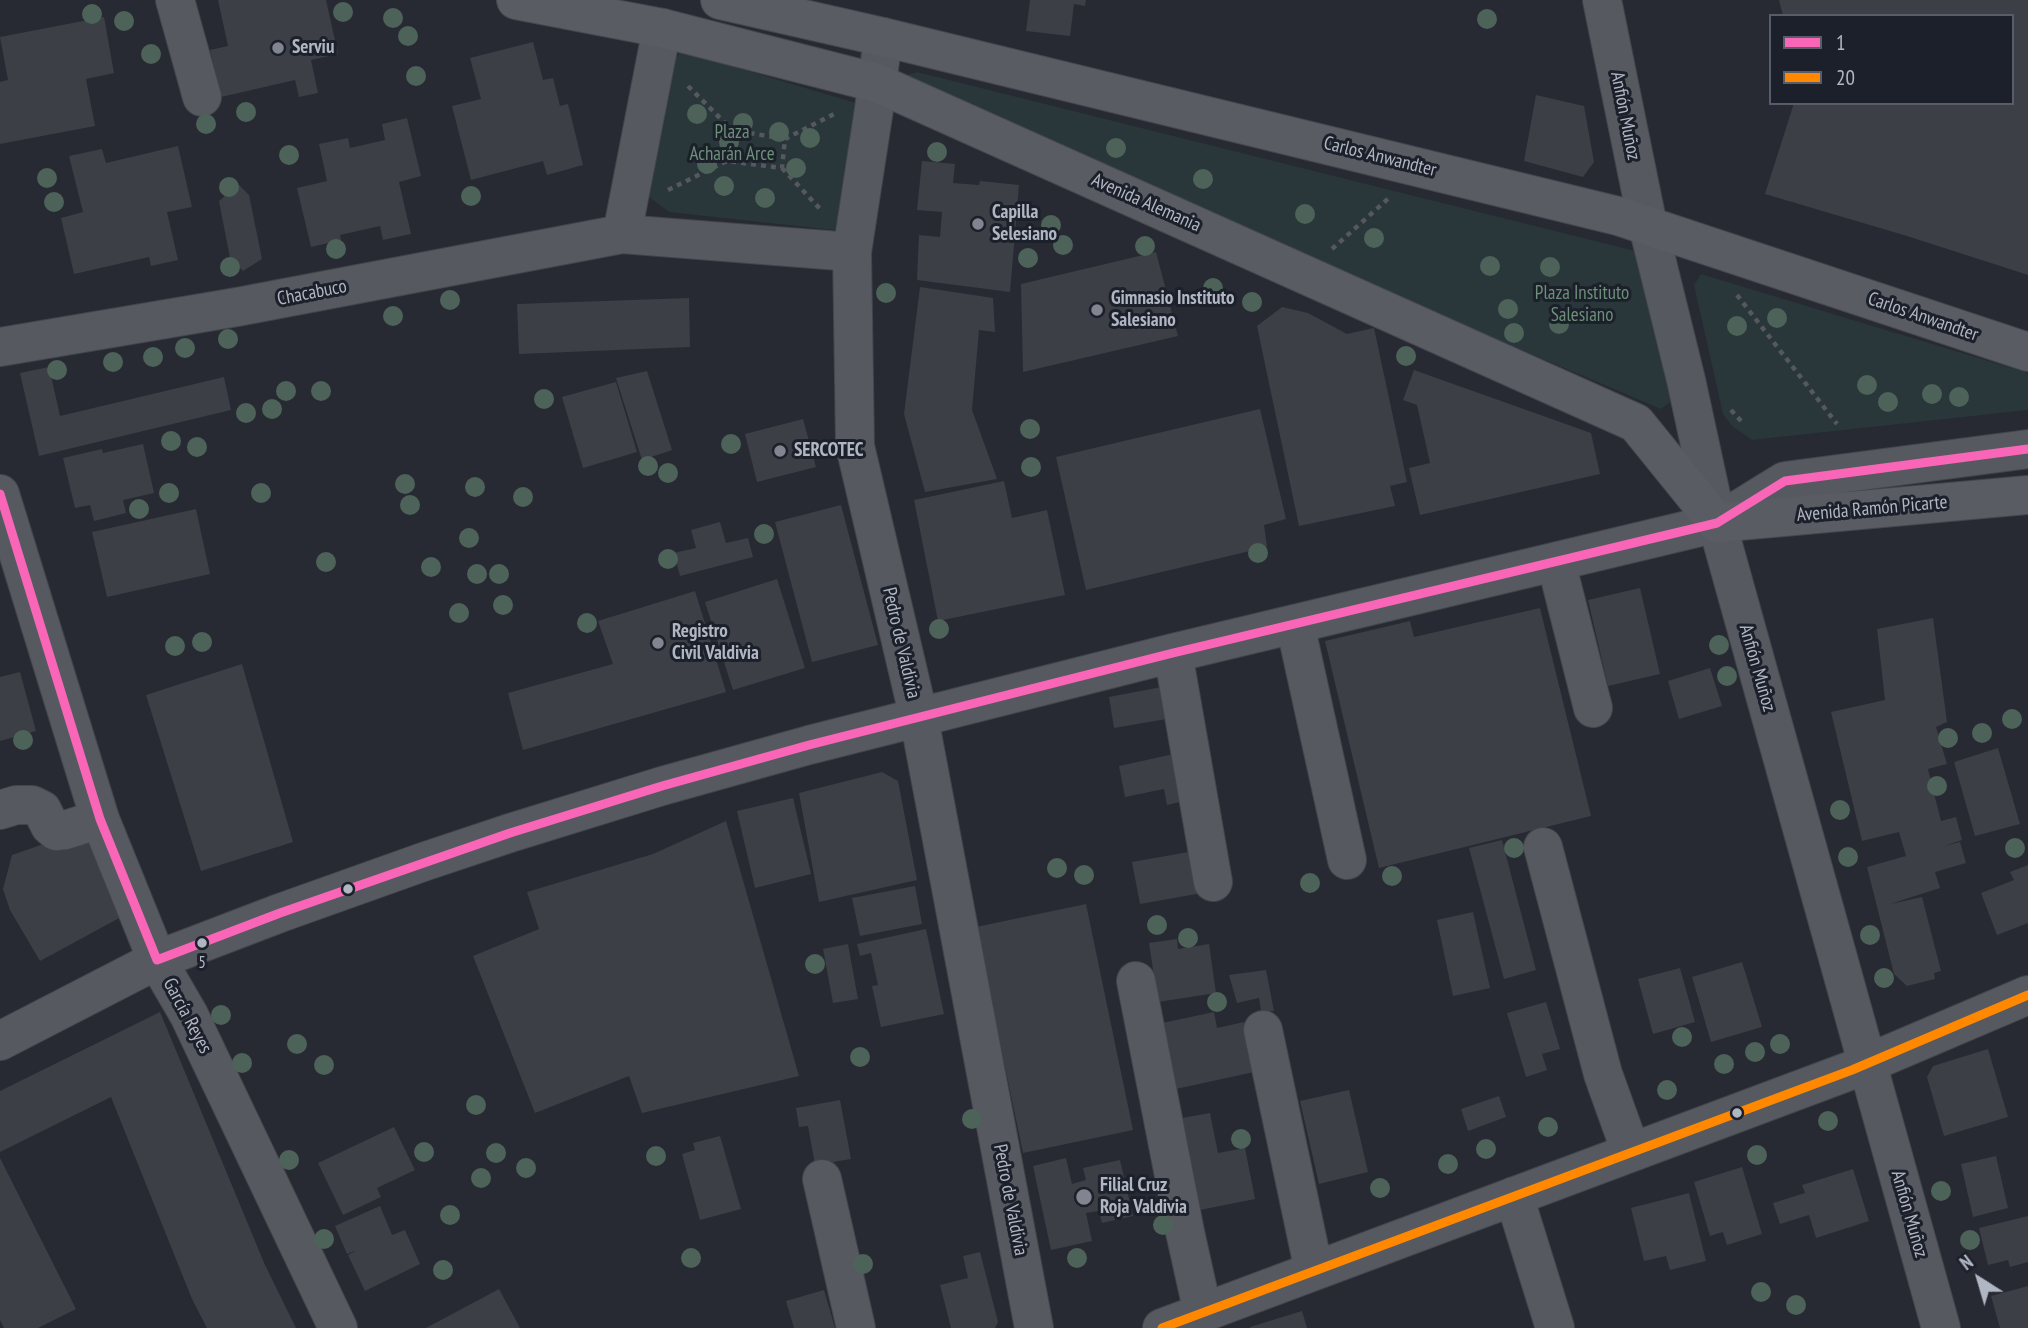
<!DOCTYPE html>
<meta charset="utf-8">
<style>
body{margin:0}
#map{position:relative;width:2028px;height:1328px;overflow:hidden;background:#272a32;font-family:"PT Sans Narrow",sans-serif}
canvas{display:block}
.legend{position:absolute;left:1769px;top:14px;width:245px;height:91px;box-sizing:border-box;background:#1c202b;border:2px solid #585c68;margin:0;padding:9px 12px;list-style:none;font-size:21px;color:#b1b6c3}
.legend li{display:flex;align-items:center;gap:14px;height:35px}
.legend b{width:35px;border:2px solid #585c68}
.north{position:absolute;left:1944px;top:1244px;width:70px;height:70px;-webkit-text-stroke:5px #1c202b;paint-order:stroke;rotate:323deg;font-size:19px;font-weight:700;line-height:28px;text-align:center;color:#b1b6c3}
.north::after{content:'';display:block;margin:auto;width:24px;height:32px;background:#b1b6c3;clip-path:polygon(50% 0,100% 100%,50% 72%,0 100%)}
</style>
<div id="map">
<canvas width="2028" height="1328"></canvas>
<ul class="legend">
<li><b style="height:9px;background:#fa66b7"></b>1</li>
<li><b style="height:9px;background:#f80"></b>20</li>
</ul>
<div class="north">N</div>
</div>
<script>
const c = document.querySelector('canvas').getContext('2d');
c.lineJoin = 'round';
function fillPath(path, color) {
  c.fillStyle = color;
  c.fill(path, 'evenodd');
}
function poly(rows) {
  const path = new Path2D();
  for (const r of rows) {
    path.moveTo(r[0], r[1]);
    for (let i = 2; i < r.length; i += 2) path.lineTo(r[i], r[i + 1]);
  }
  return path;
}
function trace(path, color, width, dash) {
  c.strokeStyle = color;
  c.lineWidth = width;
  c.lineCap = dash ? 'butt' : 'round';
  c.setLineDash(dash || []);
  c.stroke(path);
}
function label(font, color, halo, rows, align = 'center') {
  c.font = font + ' "PT Sans Narrow",sans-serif';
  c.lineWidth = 6;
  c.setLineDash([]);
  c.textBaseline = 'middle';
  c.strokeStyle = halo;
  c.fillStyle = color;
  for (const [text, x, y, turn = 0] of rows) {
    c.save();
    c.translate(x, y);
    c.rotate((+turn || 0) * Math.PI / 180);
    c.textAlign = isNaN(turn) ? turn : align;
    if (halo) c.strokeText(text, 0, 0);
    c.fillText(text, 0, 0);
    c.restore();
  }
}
fillPath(poly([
 [681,51,856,103,846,223,833,230,669,212,649,197,669,67],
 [917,72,1635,251,1675,398,1661,409,909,90,904,82,907,75],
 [1701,274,2028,373,2028,410,1752,440,1732,426,1723,414,1694,285]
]), '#29363a');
fillPath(poly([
 [218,0,326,0,338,54,311,60,318,93,299,97,295,80,221,97,210,50,228,46],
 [1030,0,1086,0,1085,6,1074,4,1070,36,1026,31],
 [1779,0,2028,0,2028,275,1907,236,1765,194,1794,103,2012,103,2012,16,1783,16],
 [104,17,114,73,86,79,95,126,0,144,0,82,8,80,0,37],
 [533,42,543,80,553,78,560,106,568,104,583,165,547,175,543,161,471,180,452,106,481,99,470,58],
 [1536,95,1584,106,1594,162,1583,177,1524,161],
 [407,118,421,176,399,182,411,234,383,240,380,226,340,235,341,240,311,247,297,188,327,181,319,144,348,138,350,148,385,140,382,124],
 [178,146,192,207,167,212,178,260,151,266,149,257,74,274,61,218,83,212,69,156,102,149,106,163],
 [922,161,955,164,953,183,979,185,980,181,1019,185,1010,292,917,280,919,235,940,237,942,212,917,210],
 [238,184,249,195,262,259,243,271,230,258,219,201],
 [1156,252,1178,336,1023,372,1021,284],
 [920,287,993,298,995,332,979,330,972,410,997,479,925,492,904,414],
 [689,298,690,347,519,354,517,304],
 [1282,307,1308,313,1347,334,1374,328,1407,482,1390,486,1395,506,1299,526,1257,326],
 [49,367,60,416,224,377,231,410,39,456,20,373],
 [1414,370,1591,433,1600,474,1420,515,1409,468,1430,463,1417,405,1403,400],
 [647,371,672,450,642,460,616,378],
 [616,382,637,452,583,468,562,397],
 [1260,409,1286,519,1264,525,1267,547,1086,590,1056,457],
 [803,419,816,467,757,482,745,434],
 [143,444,154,493,123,500,126,513,94,521,90,505,75,508,63,458,102,449,103,453],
 [1004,481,1012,518,1047,510,1065,595,938,621,914,500],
 [841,505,878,645,812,662,775,522],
 [196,509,210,574,107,597,92,532],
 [720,522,726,543,748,538,753,557,680,576,674,553,696,548,691,530],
 [777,579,805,668,733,690,705,602],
 [1640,588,1660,674,1608,686,1588,600],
 [695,591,726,692,523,750,508,693,613,664,598,621],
 [1540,608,1591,816,1379,868,1325,641,1410,621,1414,637],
 [1933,618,1947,722,1936,727,1947,764,1928,769,1941,821,1956,817,1962,840,1944,846,1960,842,1966,863,1935,872,1940,888,1890,904,1922,897,1941,971,1934,973,1935,979,1907,986,1894,974,1867,867,1906,856,1899,832,1862,841,1831,712,1885,700,1877,629],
 [242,664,293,842,201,871,146,695],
 [1710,668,1722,706,1679,719,1668,681],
 [20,672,36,731,0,741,0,677],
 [1172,685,1178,717,1114,728,1109,697],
 [1998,748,2020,824,1975,836,1954,762],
 [1183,752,1180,802,1167,805,1164,789,1125,797,1119,766],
 [882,772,898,781,917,880,819,902,799,793],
 [793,798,811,874,755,888,737,811],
 [726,821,799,1076,642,1113,629,1076,535,1113,473,956,539,929,527,892,653,854],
 [87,829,123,916,40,961,10,910,3,889,12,855],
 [1502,840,1536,970,1504,979,1469,848],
 [1194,851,1202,893,1140,904,1132,862],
 [2028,865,2028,923,1997,935,1981,893,2014,880,2010,872],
 [915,886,922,924,860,936,852,898],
 [1086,904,1133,1130,1023,1153,976,927],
 [1473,912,1490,988,1453,996,1437,920],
 [926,929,944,1014,881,1027,872,986,878,985,871,953,860,956,857,944],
 [1177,939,1178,949,1209,944,1216,993,1158,1002,1149,943],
 [848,944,858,999,833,1003,823,949],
 [1742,962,1762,1027,1711,1042,1692,977],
 [1680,968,1695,1022,1653,1034,1638,979],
 [1266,970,1274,1011,1261,1011,1259,998,1237,1003,1229,975],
 [1546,1002,1560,1049,1542,1054,1547,1070,1526,1077,1507,1013],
 [160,1012,265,1265,296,1328,207,1328,192,1299,111,1097,0,1152,0,1091],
 [1214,1012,1217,1028,1244,1022,1254,1072,1176,1089,1162,1023],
 [1988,1049,2008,1117,1944,1136,1927,1077,1933,1066],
 [1349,1090,1368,1172,1319,1184,1300,1101],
 [1499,1096,1506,1117,1468,1131,1461,1109],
 [840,1100,851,1159,815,1165,808,1126,799,1127,796,1108],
 [1210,1113,1218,1153,1245,1148,1255,1199,1200,1210,1182,1118],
 [394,1127,415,1170,377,1188,381,1197,343,1215,318,1163],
 [720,1136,741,1209,700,1220,682,1154,695,1150,693,1143],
 [1996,1156,2008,1208,1973,1217,1961,1164],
 [0,1158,76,1309,38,1328,4,1328,0,1320],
 [1066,1158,1072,1184,1086,1180,1083,1168,1120,1160,1133,1216,1102,1223,1099,1211,1086,1213,1092,1241,1051,1250,1033,1166],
 [1742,1167,1762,1234,1727,1245,1723,1232,1710,1236,1694,1182],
 [1853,1169,1869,1221,1816,1238,1809,1215,1780,1224,1773,1203,1805,1193,1802,1185],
 [1689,1193,1706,1261,1670,1270,1666,1256,1644,1261,1631,1208],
 [380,1206,392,1235,405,1230,420,1264,365,1291,348,1255,357,1250,347,1254,335,1226],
 [2028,1216,2028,1262,2010,1267,2008,1260,1988,1265,1979,1228],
 [980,1252,998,1322,995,1328,951,1328,940,1285,968,1278,963,1256],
 [2028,1286,2028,1328,2000,1328,1991,1296],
 [499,1289,520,1328,426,1328],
 [824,1290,835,1328,794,1328,786,1301],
 [1302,1311,1307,1328,1250,1328,1250,1327]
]), '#3c3f45');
const minor = poly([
 [175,0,202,97],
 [1602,0,1648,226,1686,380,1717,523,1941,1328],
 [883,37,874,109,852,252,855,446,919,718,1034,1328],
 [622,234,662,28],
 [0,347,237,307,622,234,852,252],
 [0,494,100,819,157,960,189,1015,338,1328],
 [1556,562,1593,708],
 [1295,624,1347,860],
 [1173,653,1213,882],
 [0,810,16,805,32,805,42,810,50,826,56,831,65,830,100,819],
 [1543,847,1603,1074,1631,1152],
 [1136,981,1185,1232,1203,1313],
 [1263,1030,1314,1271],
 [0,1041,157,960,280,913,423,862,510,833,662,786,809,745,1173,653,1717,523,1785,481,2028,449],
 [822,1179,856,1328],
 [1514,1196,1555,1328],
 [1162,1328,1852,1070,2028,995]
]);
const major = poly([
 [516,0,662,28,877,83,1636,423,1717,523,2028,495],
 [720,0,883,37,1618,216,2028,352]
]);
trace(minor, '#42454b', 40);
trace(major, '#45474f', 40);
trace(poly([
 [688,86,732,130,785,139],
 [727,161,732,130],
 [782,168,822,211],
 [668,190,727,161,782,168,785,139,836,113],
 [1332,249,1390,197],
 [1737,295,1837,424],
 [1731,410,1742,422]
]), '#55585e', 4.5, [5, 5]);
trace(minor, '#575960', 38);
trace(major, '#595c62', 38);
trace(poly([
 [0,494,100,819,157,960,280,913,510,833,662,786,809,745,1173,653,1717,523,1785,481,2028,449]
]), '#fa66b7', 9);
trace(poly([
 [1162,1328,1852,1070,2028,995]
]), '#f80', 9);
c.fillStyle = '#4d6259';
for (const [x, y] of [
 [343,12],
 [92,14],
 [393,18],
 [1487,19],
 [124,21],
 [408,36],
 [151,54],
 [416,76],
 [246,112],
 [697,114],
 [743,123],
 [206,124],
 [779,132],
 [810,138],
 [729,142],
 [1116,148],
 [937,152],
 [289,155],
 [707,164],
 [796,168],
 [47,178],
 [1203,179],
 [724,186],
 [229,187],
 [471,196],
 [765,198],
 [54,202],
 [1305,214],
 [1051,225],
 [1374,238],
 [1063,245],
 [1145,246],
 [336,249],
 [1028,258],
 [1490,266],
 [230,267],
 [1550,267],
 [1213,288],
 [886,293],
 [450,300],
 [1252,302],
 [1508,309],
 [393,316],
 [1777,318],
 [1559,324],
 [1737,326],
 [1514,333],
 [228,339],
 [185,348],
 [1406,356],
 [153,357],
 [113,362],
 [57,370],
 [1867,385],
 [286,391],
 [321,391],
 [1932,394],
 [1959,397],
 [544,399],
 [1888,402],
 [272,409],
 [246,413],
 [1030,429],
 [171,441],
 [731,444],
 [197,447],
 [648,466],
 [1031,467],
 [668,473],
 [405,484],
 [475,487],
 [169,493],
 [261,493],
 [523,497],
 [410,505],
 [139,509],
 [764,534],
 [469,538],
 [1258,553],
 [668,559],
 [326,562],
 [431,567],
 [477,574],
 [499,574],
 [503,605],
 [459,613],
 [587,623],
 [939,629],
 [202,642],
 [1719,645],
 [175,646],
 [1727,676],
 [2012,719],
 [1982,733],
 [1948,738],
 [23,740],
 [1937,786],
 [1840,810],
 [1514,848],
 [2015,848],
 [1848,857],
 [1057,868],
 [1084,875],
 [1392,876],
 [1310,883],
 [1157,925],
 [1870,935],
 [1188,938],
 [815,964],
 [1884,978],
 [1217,1002],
 [221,1015],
 [1682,1037],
 [297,1044],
 [1780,1044],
 [1755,1052],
 [860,1057],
 [242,1063],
 [1724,1064],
 [324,1065],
 [1667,1090],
 [476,1105],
 [972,1119],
 [1828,1121],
 [1548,1127],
 [1241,1139],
 [1486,1149],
 [424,1152],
 [496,1153],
 [1757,1155],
 [656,1156],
 [289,1160],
 [1448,1164],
 [526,1168],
 [481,1178],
 [1380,1188],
 [1941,1191],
 [450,1215],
 [1163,1225],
 [324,1239],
 [1970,1240],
 [691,1258],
 [1077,1258],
 [863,1264],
 [443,1270],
 [1761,1292],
 [1796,1305]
]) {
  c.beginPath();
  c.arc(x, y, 10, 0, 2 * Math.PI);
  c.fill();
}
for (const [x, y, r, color] of [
 [278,48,7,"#818590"],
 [978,224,7,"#818590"],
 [1097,310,7,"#818590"],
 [780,451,7,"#818590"],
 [658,643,7,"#818590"],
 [348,889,6,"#b1b6c3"],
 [202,943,6,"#b1b6c3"],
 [1737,1113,6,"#b1b6c3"],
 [1084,1197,9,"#818590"]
]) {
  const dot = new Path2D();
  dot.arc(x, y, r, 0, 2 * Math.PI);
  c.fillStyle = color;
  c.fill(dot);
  trace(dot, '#1c202b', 2.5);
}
label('17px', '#b1b6c3', '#1c202b', [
 ["5",202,963]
]);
label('bold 19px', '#b1b6c3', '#1c202b', [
 ["Serviu",292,48],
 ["Capilla",992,213],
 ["Selesiano",992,235],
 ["Gimnasio Instituto",1111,299],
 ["Salesiano",1111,321],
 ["SERCOTEC",794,451],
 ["Registro",672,632],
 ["Civil Valdivia",672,654],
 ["Filial Cruz",1100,1186],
 ["Roja Valdivia",1100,1208]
], 'left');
label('19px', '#b1b6c3', '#1c202b', [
 ["Anfión Muñoz",1625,116,79],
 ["Carlos Anwandter",1380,157,14],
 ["Avenida Alemania",1146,203,24],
 ["Chacabuco",312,293,-11],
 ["Carlos Anwandter",1923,317,19],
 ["Avenida Ramón Picarte",1872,509,-5],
 ["Pedro de Valdivia",901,643,77],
 ["Anfión Muñoz",1757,668,74],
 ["García Reyes",187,1016,62],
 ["Pedro de Valdivia",1010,1200,79],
 ["Anfión Muñoz",1909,1214,74]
]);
label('19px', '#6c9079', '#1c202b', [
 ["Plaza",732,133],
 ["Acharán Arce",732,155],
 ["Plaza Instituto",1582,294],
 ["Salesiano",1582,316]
]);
</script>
